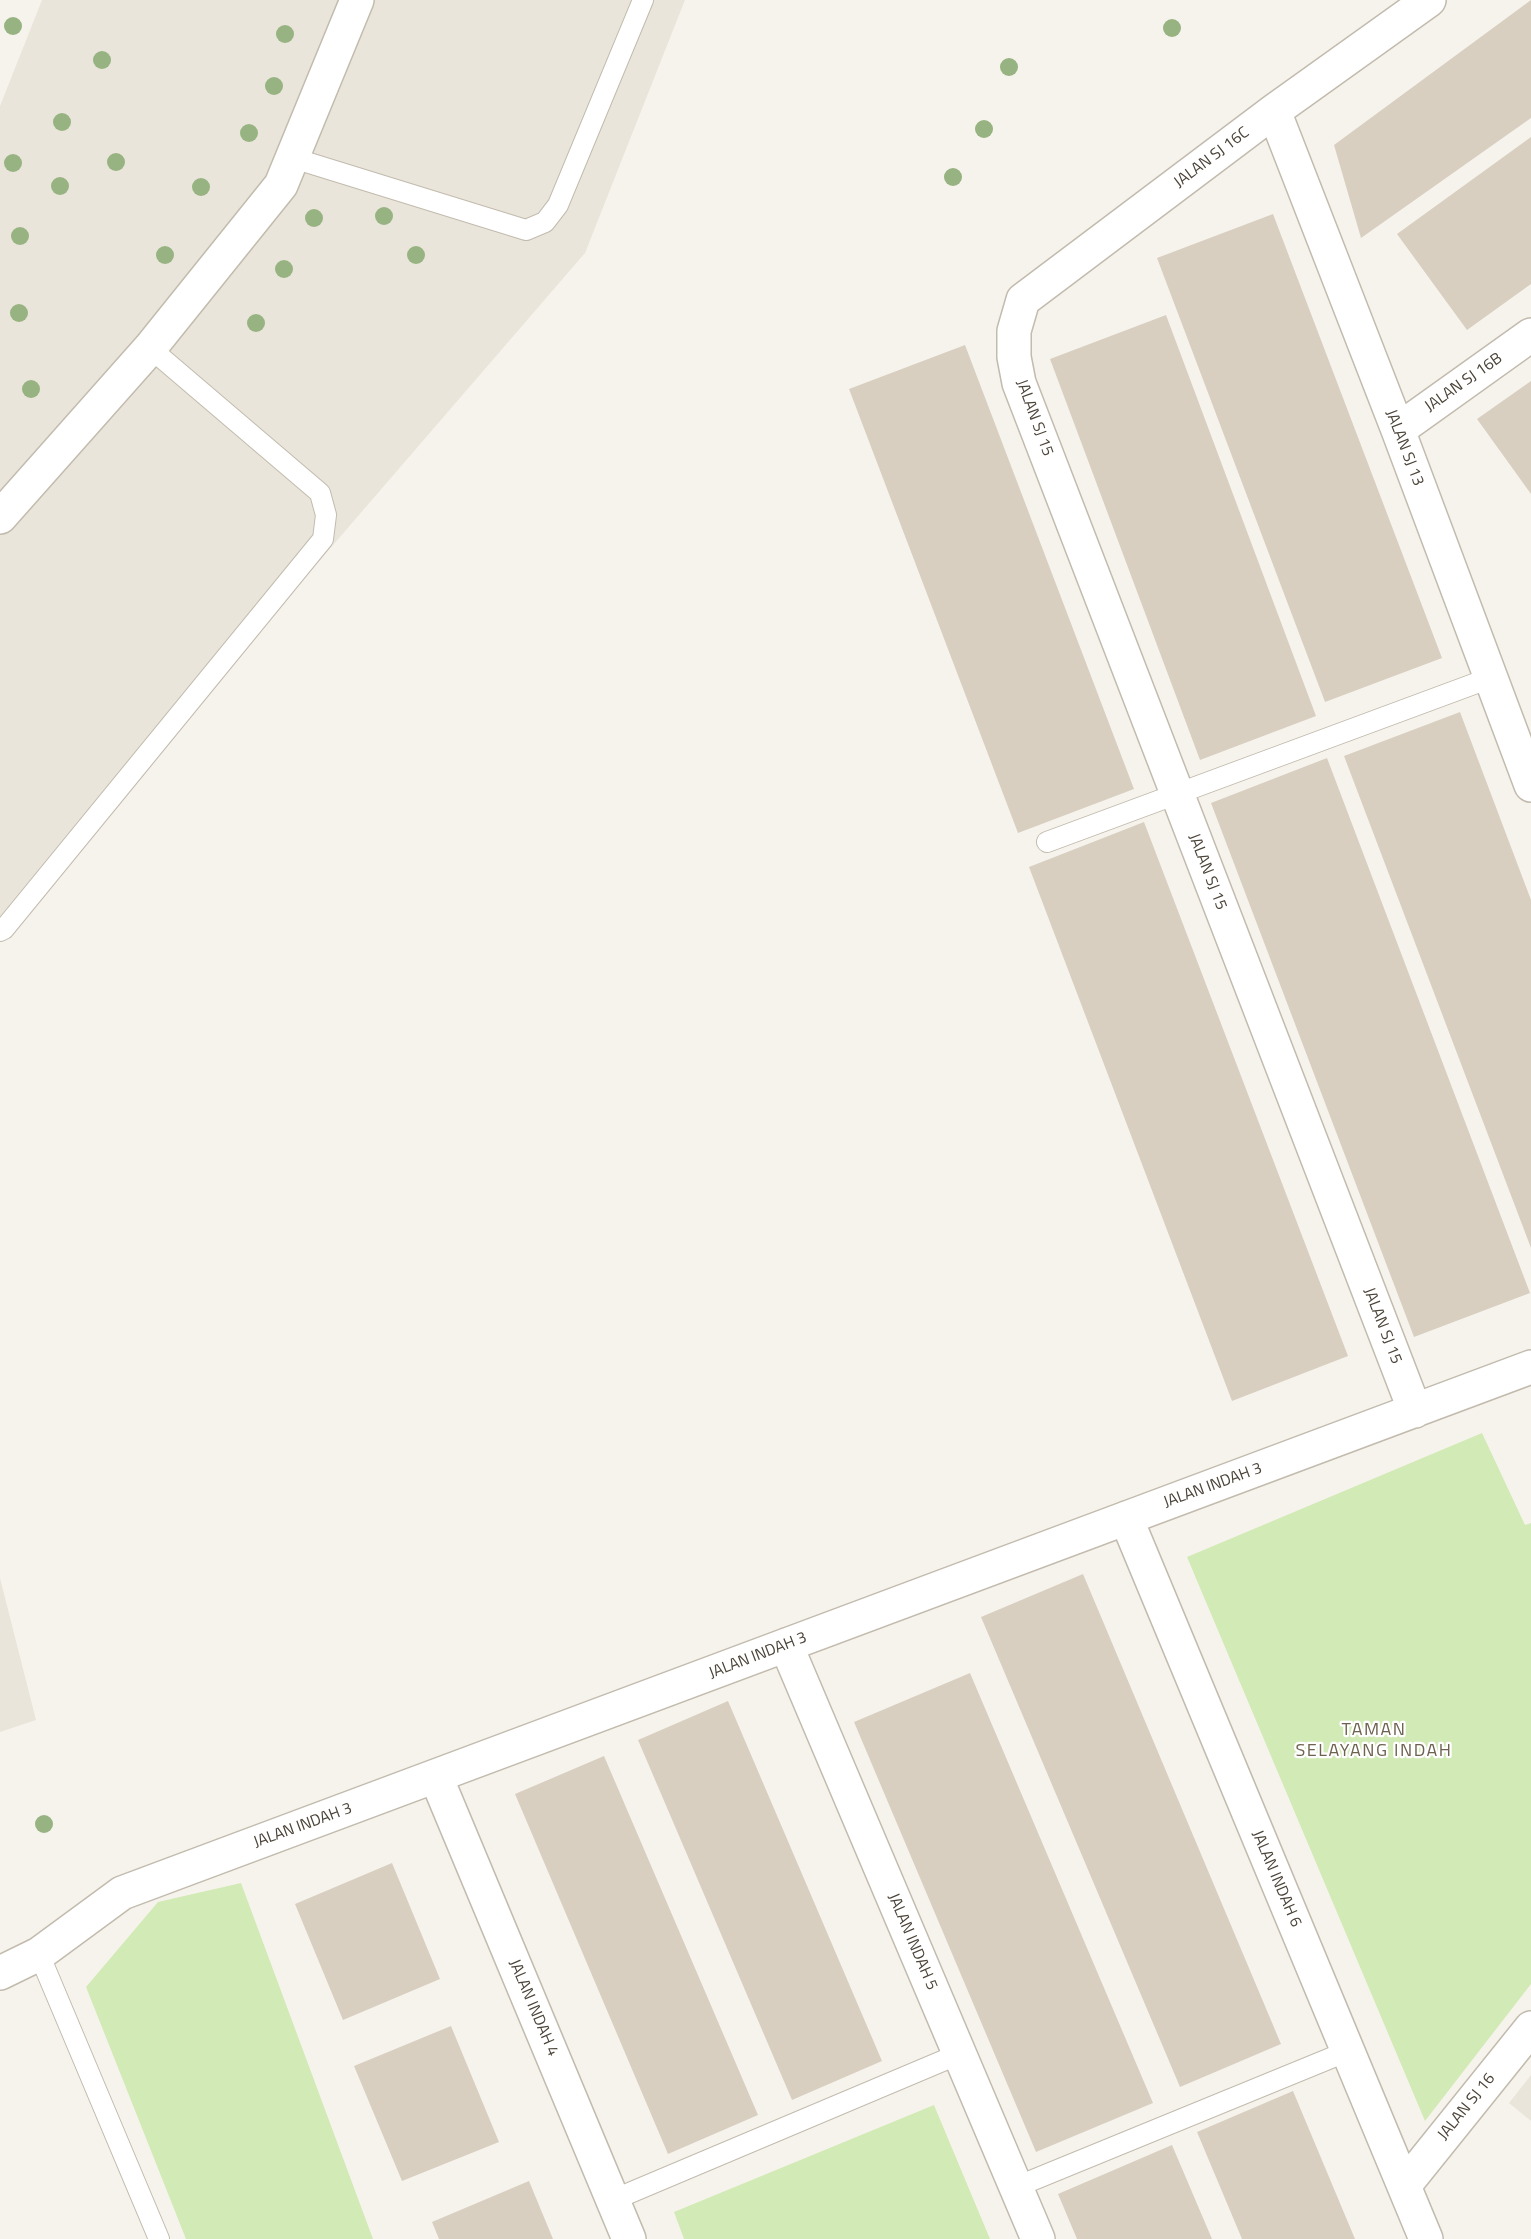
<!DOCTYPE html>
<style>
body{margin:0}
canvas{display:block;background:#f6f3ec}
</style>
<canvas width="1531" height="2239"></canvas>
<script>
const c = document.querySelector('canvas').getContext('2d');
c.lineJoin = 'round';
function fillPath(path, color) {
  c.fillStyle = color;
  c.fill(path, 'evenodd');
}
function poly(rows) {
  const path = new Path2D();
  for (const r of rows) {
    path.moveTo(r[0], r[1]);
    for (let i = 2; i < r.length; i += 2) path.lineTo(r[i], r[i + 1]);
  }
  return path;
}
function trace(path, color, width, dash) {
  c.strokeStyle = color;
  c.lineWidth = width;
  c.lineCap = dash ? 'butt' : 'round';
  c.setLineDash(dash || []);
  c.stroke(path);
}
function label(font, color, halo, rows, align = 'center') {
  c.font = font + ' "Titillium Web",sans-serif';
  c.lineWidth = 4.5;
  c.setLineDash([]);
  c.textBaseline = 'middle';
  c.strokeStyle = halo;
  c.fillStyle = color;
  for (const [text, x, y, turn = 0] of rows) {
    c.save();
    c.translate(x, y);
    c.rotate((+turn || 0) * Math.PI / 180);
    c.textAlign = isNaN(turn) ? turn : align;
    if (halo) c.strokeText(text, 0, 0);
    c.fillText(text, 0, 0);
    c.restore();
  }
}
fillPath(poly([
 [42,0,685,0,585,253,0,931,0,106],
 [0,1578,36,1720,0,1732],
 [1531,2075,1531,2121,1509,2103]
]), '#eae5da');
fillPath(poly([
 [1482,1433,1525,1525,1531,1523,1531,1984,1425,2121,1187,1557],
 [241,1883,373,2239,186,2239,86,1987,158,1902],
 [934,2105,990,2239,684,2239,674,2212]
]), '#d2eab5');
fillPath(poly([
 [1531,0,1531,118,1361,238,1334,145],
 [1531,137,1531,284,1467,330,1397,234],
 [1273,214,1442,658,1325,702,1157,258],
 [1166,315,1316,716,1200,760,1050,359],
 [965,345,1134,789,1018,833,849,389],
 [1531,381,1531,494,1477,419],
 [1460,712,1531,900,1531,1248,1344,756],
 [1327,758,1530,1293,1414,1337,1211,803],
 [1144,822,1348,1356,1232,1401,1029,867],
 [1083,1574,1281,2044,1180,2087,981,1617],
 [970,1673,1153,2103,1036,2152,854,1722],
 [728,1701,882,2061,792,2100,638,1740],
 [604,1756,758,2115,668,2154,515,1794],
 [392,1863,440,1979,343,2020,295,1904],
 [451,2026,499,2142,402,2181,354,2066],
 [1293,2091,1355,2239,1242,2239,1197,2132],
 [1172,2145,1212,2239,1077,2239,1058,2194],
 [529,2181,553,2239,439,2239,432,2222]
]), '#d8cfc1');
const service = poly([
 [293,158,526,230,545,222,558,205,643,0],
 [1047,842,1490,678],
 [0,931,4,929,323,539,326,515,320,493,150,348],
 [39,1954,159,2239],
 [1016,2187,1348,2051],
 [613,2200,959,2054]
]);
const minor = poly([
 [1274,111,1398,430,1531,785],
 [1398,430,1531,335],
 [0,517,150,348,281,185,357,0],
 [1415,1411,1019,383,1014,357,1014,331,1023,300,1274,111,1429,0],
 [1126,1518,1426,2239],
 [786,1645,1038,2239],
 [436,1777,629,2239],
 [0,1973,39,1954,122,1893,1531,1367],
 [1404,2186,1531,2028]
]);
trace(service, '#c2bbae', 22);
trace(minor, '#c2bbae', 36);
trace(service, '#fff', 20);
trace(minor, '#fff', 33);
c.fillStyle = '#97b381';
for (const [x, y] of [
 [13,26],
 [1172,28],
 [285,34],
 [102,60],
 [1009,67],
 [274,86],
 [62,122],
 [984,129],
 [249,133],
 [116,162],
 [13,163],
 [953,177],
 [60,186],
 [201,187],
 [384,216],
 [314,218],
 [20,236],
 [165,255],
 [416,255],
 [284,269],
 [19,313],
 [256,323],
 [31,389],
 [44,1824]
]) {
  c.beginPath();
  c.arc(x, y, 9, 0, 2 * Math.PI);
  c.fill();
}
label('16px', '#4b4439', '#fff', [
 ["JALAN SJ 16C",1212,158,-37],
 ["JALAN SJ 16B",1464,383,-35],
 ["JALAN SJ 15",1034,418,70],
 ["JALAN SJ 13",1404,448,69],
 ["JALAN SJ 15",1207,872,69],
 ["JALAN SJ 15",1382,1326,69],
 ["JALAN INDAH 3",1213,1486,-20],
 ["JALAN INDAH 3",758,1656,-21],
 ["JALAN INDAH 3",303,1826,-20],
 ["JALAN INDAH 6",1276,1879,67],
 ["JALAN INDAH 5",912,1942,67],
 ["JALAN INDAH 4",533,2008,67],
 ["JALAN SJ 16",1467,2107,-51]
]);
c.letterSpacing = '1.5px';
label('18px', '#6e6250', '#fff', [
 ["TAMAN",1374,1731],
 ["SELAYANG INDAH",1374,1752]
]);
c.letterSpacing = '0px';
</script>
